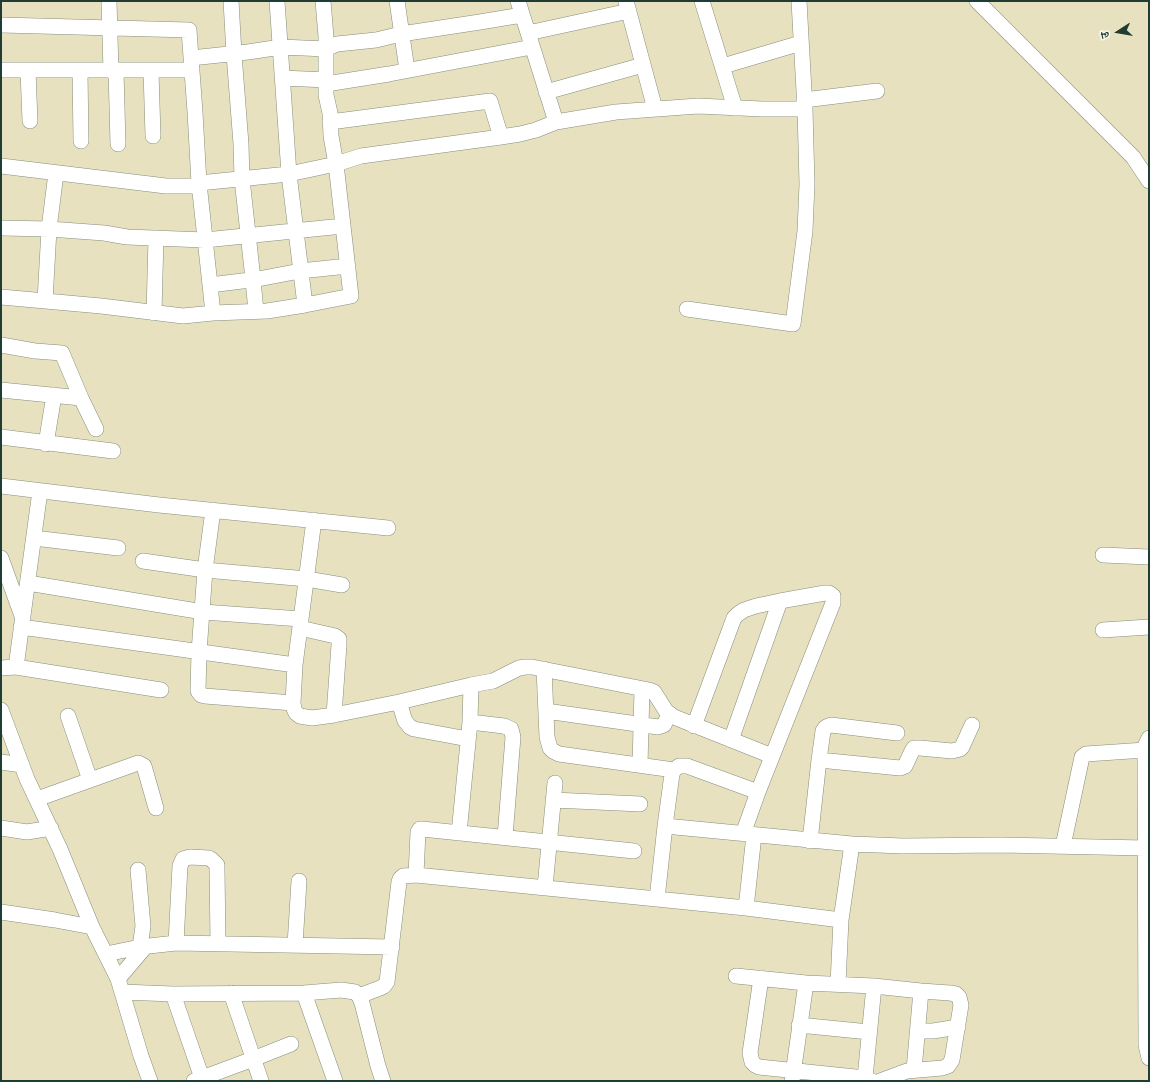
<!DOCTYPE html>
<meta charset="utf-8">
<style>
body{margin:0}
#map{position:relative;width:1150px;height:1082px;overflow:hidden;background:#e8e1bf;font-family:Dekko,"Playpen Sans Deva",sans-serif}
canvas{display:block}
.frame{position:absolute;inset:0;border:2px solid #1f3d34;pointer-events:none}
.north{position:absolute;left:1098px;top:12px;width:40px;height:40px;-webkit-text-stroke:3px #fbf7ec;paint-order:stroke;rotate:258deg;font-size:11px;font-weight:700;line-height:16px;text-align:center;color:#1f3d34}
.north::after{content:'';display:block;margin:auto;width:14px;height:18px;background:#1f3d34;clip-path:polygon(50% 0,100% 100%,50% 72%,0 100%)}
</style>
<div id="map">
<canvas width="1150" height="1082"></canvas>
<div class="frame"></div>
<div class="north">उ</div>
</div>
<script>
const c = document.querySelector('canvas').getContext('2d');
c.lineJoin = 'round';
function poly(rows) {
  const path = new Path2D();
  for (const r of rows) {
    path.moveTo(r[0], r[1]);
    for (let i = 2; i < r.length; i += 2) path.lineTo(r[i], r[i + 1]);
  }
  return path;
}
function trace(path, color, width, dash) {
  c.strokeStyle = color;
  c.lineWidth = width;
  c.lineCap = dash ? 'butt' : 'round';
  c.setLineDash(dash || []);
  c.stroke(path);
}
const minor = poly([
 [109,1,111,71],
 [231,1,234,54,241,144,242,179,252,270,256,311],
 [277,1,289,174,305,305],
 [323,1,326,37,326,95,330,113,331,136,336,164,361,156,501,137,520,134,536,130,556,122],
 [397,1,407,70],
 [518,1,556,122,616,112,698,106,762,109,805,109],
 [626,1,655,109],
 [702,1,735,108],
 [977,1,1133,157,1149,181],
 [1,25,189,30,195,112,199,183],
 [528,33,629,11],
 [191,58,248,52,281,47,326,49,337,44,376,40,401,34,480,22,522,15],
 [723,66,801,43],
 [1,70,192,70],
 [28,71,30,121],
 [80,71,81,141],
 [116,71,118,144],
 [151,71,153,136],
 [283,78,326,80],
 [326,84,389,74,532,47],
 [546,92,643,65],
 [804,100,877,91],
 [330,122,490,101,501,137],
 [336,164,351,296,305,305,267,311,213,313,199,183,289,174,336,164],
 [1,166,166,186,199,186],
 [1,228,49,229,104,233,127,237,205,240,343,226],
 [210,285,258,279,300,271,348,266],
 [1,297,101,306,183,316,213,313],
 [45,301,49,229,56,173],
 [687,309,793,324,805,231,807,184,805,109,799,1],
 [154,313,156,238],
 [1,345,35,351,62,353,81,398],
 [1,390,81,398,96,429],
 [1,437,113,451],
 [46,444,54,395],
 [1,486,159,505,388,528],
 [213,510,205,570,199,652,198,691,201,695,205,696,293,703],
 [314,520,295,665,293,703,294,709,296,713,300,716,312,718,334,715,399,702,471,685,493,681,519,668,525,667,532,667,649,690,654,692,666,711,674,717,772,756],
 [34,538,118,548],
 [1103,555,1149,557],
 [1,558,22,616],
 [143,561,205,570,307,579,342,585],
 [28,583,203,612,301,619],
 [21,627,295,665],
 [300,628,335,636,339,639,339,645,334,715],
 [1103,630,1149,627],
 [16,667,40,491],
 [1,668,16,667,161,690],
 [544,669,547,737,550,748,553,751,559,754,674,770],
 [399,702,405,721,410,727,414,729,468,739],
 [1,710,27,779,60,849,92,927,118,979,141,1056,150,1081],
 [546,711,658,727,664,725,669,714],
 [68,716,90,780],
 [470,722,504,726,511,729,513,737,505,837],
 [694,726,731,626,734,618,738,614,744,610,756,606,780,601,825,593,829,593,833,596,833,603,758,792,743,834],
 [1149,738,1146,744,1145,750,1146,1045,1149,1058],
 [731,740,780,601],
 [819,760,900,768,905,766,912,751,914,748,920,748,952,751,960,749,962,747,972,725],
 [1,762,22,765],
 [640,765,642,689],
 [37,799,138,763,144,766,156,808],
 [553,800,640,804],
 [665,826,852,844,903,846,1001,845,1145,848],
 [1,828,27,832,51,828],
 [459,833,470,722,471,685],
 [810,841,819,760,823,731,825,728,828,726,831,725,897,733],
 [1063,846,1082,757,1086,754,1145,750],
 [138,870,143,926,140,947],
 [416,875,418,832,420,829,422,829,634,851],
 [545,887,555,783],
 [657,899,746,908,841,920],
 [746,908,754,835],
 [1,912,55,920,92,927],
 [176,943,180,866,183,859,190,857,209,858,212,860,217,865,217,869,218,943],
 [295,945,299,881],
 [106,954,140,947,176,943,392,947],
 [736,976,806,983,874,986,921,991,950,993,956,994,959,997,961,1005,952,1060,948,1066,942,1068,907,1071,880,1081],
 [761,978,750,1053,752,1062,755,1065,759,1067,865,1078,872,1081],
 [118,979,146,946],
 [838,984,841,920,852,844],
 [122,992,173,994,304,993,341,990,355,992,359,996,362,1003,378,1066,383,1081],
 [231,993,261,1081],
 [304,993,335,1081],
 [173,994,203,1081],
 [359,996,380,988,384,986,387,982,399,882,400,879,403,876,416,875,657,899,665,826,672,774,674,770,679,766,687,766,758,792],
 [799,1025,869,1032],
 [918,1031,933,1031,958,1027],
 [914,1070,921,991],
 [865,1078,874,986],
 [194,1081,253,1059,291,1044],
 [792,1081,806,983]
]);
trace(minor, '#848f7a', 16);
trace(minor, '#fff', 15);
</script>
